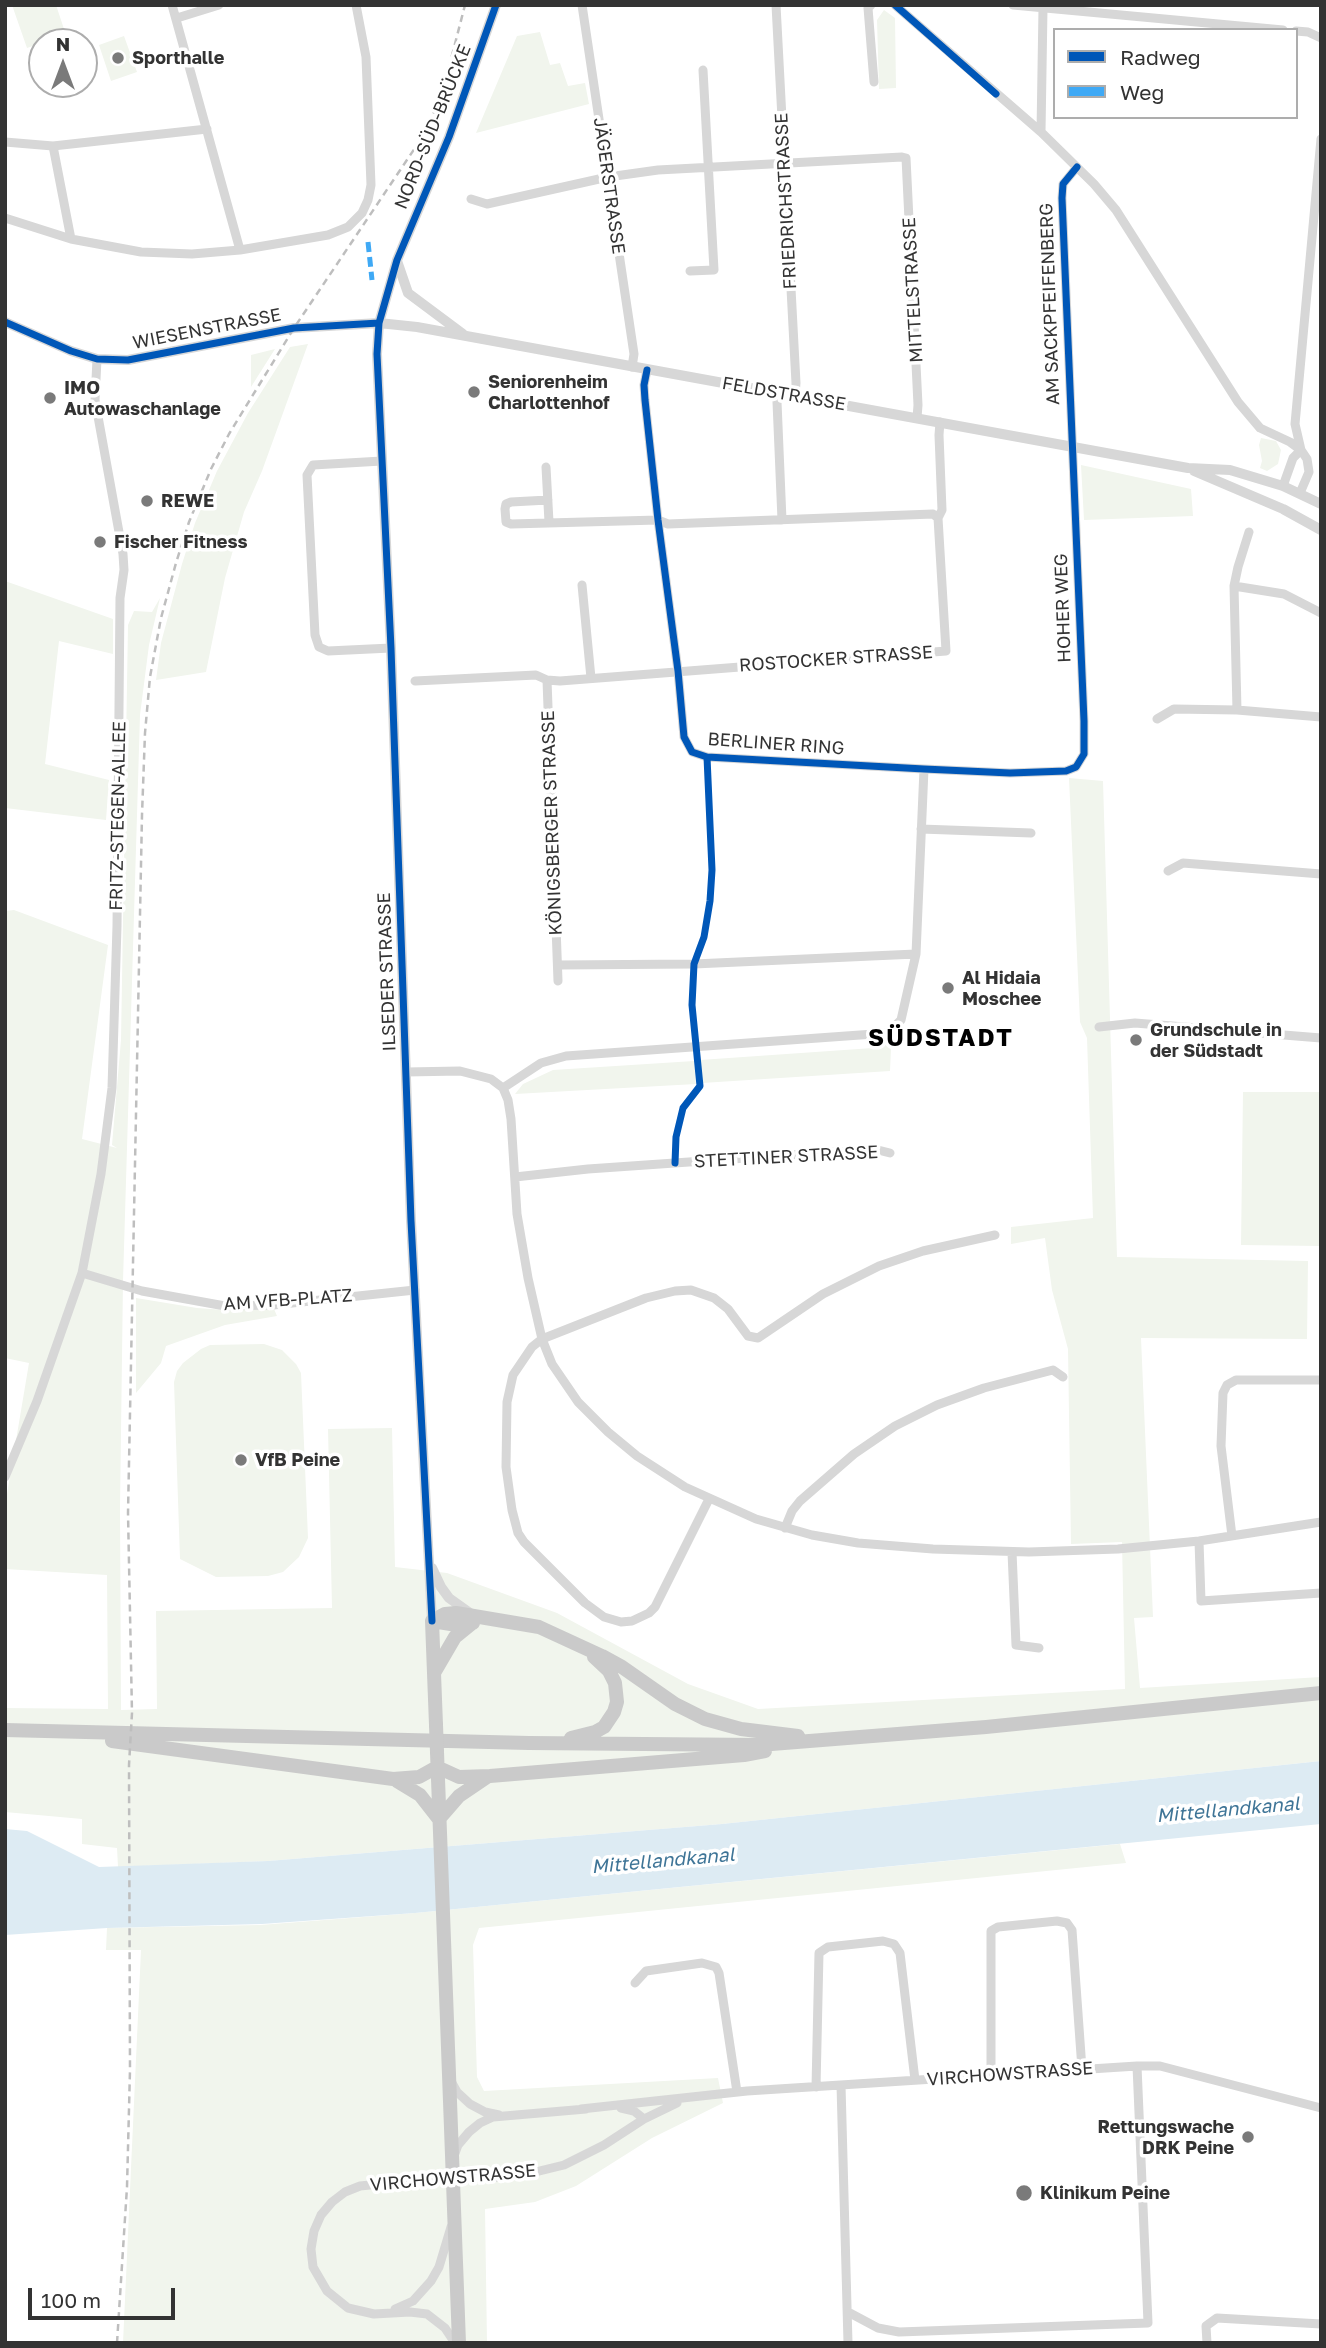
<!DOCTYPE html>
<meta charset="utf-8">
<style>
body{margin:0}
#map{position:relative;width:1326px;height:2348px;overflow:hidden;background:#fff;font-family:"Golos Text",sans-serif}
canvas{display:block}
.frame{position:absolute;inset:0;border:7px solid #333;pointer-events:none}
.legend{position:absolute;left:1053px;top:28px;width:245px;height:91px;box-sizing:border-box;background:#fff;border:2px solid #adadad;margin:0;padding:9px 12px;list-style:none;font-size:21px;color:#333}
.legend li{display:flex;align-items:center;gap:14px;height:35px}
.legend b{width:35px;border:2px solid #adadad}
.north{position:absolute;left:28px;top:28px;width:70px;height:70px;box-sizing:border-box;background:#fff;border:2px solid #adadad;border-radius:50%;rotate:0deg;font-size:19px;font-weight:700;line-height:28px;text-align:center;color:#333}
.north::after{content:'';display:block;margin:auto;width:24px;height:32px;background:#7a7a7a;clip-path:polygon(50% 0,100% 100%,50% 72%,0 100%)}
.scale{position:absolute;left:28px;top:2288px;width:147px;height:32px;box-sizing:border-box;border:4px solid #333;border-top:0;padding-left:9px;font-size:21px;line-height:24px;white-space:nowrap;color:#333;-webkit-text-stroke:5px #fff;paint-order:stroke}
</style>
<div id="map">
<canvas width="1326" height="2348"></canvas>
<div class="frame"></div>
<ul class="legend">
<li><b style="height:9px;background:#0057b8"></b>Radweg</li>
<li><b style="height:9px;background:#3fa9f5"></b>Weg</li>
</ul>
<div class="north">N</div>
<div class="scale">100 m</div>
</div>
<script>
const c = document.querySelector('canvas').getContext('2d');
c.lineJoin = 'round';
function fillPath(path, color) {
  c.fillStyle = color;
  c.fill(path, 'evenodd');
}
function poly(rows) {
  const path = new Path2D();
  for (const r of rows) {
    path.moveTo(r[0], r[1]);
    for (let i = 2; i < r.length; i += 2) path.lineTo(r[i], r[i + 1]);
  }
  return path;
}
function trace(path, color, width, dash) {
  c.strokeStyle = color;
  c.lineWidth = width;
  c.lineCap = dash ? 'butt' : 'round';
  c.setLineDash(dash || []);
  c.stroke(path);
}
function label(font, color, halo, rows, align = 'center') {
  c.font = font + ' "Golos Text",sans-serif';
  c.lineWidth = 7;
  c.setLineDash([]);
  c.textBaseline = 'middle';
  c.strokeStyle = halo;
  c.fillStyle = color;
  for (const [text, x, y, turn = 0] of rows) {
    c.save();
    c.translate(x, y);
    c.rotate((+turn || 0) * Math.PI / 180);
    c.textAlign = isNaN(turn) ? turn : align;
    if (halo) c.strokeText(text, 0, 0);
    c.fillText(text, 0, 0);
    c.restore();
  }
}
fillPath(poly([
 [12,5,56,5,66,35,27,48],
 [884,10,895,18,896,88,879,89,877,20],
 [540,32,550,65,560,63,568,86,585,83,589,104,476,133,517,36],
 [124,36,137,72,111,81,99,45],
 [308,344,262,471,244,512,225,578,206,672,156,680,161,643,182,564,195,523,217,471,248,413,290,347],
 [275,349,251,387,251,355],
 [1261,438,1276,441,1281,450,1278,464,1267,471,1260,468,1262,461,1259,445],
 [1081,465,1191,489,1193,516,1084,520],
 [5,581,113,619,113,654,59,641,45,764,109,780,106,820,5,808],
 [160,598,149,645,140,715,123,1281,120,1508,121,1710,157,1709,156,1611,332,1608,328,1429,392,1428,395,1567,447,1573,557,1613,688,1684,758,1709,1125,1689,1122,1542,1071,1544,1068,1349,1052,1290,1045,1238,1011,1244,1011,1227,1093,1218,1087,1038,1080,1022,1069,778,1103,781,1117,1257,1308,1261,1307,1339,1141,1338,1153,1617,1134,1618,1140,1688,1321,1677,1321,1761,722,1824,268,1861,118,1867,117,1848,82,1844,82,1819,5,1812,5,1708,108,1709,107,1575,5,1569,5,1506,29,1363,5,1358,5,911,14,910,108,945,82,1139,117,1148,112,1145,121,1040,128,625,134,611,152,612],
 [885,1042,891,1048,890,1071,702,1083,700,1060,873,1048,877,1043],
 [694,1061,696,1084,515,1094,523,1084,553,1070],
 [1243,1092,1321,1092,1321,1246,1241,1245],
 [136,1298,197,1308,225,1310,274,1309,277,1316,225,1325,166,1346,161,1363,136,1393],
 [264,1344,282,1350,296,1364,301,1373,308,1538,299,1557,283,1572,268,1576,216,1577,180,1559,174,1382,177,1371,183,1363,201,1349,210,1345],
 [1120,1844,1126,1863,479,1928,473,1945,477,2077,484,2091,718,2078,723,2103,652,2138,576,2186,535,2202,485,2209,487,2343,123,2343,141,1950,106,1950,107,1928,260,1925,415,1913]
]), '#f1f5ed');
fillPath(poly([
 [1321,1761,1321,1824,415,1913,262,1924,107,1928,5,1935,5,1829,27,1831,99,1867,268,1861,722,1824]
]), '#ddebf3');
trace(poly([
 [172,5,240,250],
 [582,5,634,354,632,367],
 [776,5,796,383,795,396],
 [871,5,868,8,874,82],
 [895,5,1041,132,1094,184,1116,210,1238,402,1260,428,1290,442,1301,450,1307,459,1309,472,1300,493],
 [1013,5,1283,30],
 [177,18,219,5],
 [1296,31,1308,32,1321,38],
 [1041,132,1043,8],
 [5,142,53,146,207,129],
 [53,146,71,239],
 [471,199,487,204,608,177,658,170,902,157,906,158,918,405,917,418],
 [5,218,71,239,141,252,192,254,240,250,328,235,348,227,362,213,368,200,371,185,366,57,356,5],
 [690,271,714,270,703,70],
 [647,370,644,385,645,400,658,520,678,671,684,737,692,752,707,757,924,769,1010,773,1066,771,1076,767,1084,754,1084,721,1062,198,1063,184,1077,167],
 [779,393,777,402,782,520],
 [1301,450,1295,424,1321,139],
 [382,461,313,465,307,475,315,635,319,647,328,651,391,648],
 [546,467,549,522],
 [1283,486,1293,458,1301,450],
 [938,518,942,510,939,435,940,422],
 [582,585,591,678],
 [1234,586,1284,594,1321,613],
 [547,680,558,981],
 [415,681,536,675,547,680,560,681,946,651,938,518,933,514,668,524,658,520,511,524,506,522,505,509,506,504,511,502,548,500],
 [1237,710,1234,586,1238,567,1249,532],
 [1157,719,1174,709,1237,710,1321,717],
 [921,829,1031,833],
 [1168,871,1183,863,1321,874],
 [558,965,694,964,916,954],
 [1099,1027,1135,1023,1321,1038],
 [406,1072,460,1071,491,1079,503,1088,508,1100,511,1119,517,1214,528,1278,542,1339,552,1364,578,1402,608,1432,637,1456,685,1487,756,1519,812,1535,858,1543,933,1549,1029,1552,1118,1549,1199,1541,1321,1522],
 [503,1088,541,1063,566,1056,888,1033,901,1020,916,954,924,769],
 [515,1177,588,1169,833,1152,878,1150,890,1153],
 [82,1273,142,1291,225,1306,273,1305,415,1290],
 [5,1477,37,1401,82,1273,101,1174,112,1088,117,926,120,598,124,570,123,554,95,400,97,359],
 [709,1499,655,1607,649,1613,632,1621,621,1622,604,1617,585,1603,524,1542,518,1533,512,1510,506,1467,507,1402,513,1375,532,1347,542,1339,646,1298,675,1291,691,1290,714,1298,728,1309,748,1336,758,1338,823,1294,879,1266,923,1251,995,1235],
 [785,1528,792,1511,800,1501,854,1454,895,1426,937,1405,984,1388,1053,1370,1063,1377],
 [1232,1536,1221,1446,1223,1393,1227,1385,1236,1380,1321,1380],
 [1199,1541,1201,1601,1321,1593],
 [1012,1552,1016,1645,1039,1648],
 [635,1983,646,1971,702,1963,716,1967,719,1973,737,2092],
 [991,2075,991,1931,998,1927,1057,1921,1067,1923,1072,1930,1082,2069],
 [452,2083,457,2092,470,2104,485,2112,499,2115],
 [841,2085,848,2343],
 [816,2087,819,1953,828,1947,883,1941,894,1944,900,1953,915,2080],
 [621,2108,634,2111,644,2119],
 [581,2109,747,2091,1137,2066,1160,2066,1321,2108],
 [454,2156,458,2145,469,2132,480,2123,493,2117,586,2109],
 [489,2178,523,2175,564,2165,604,2145,644,2119,677,2103],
 [419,2180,360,2186,345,2192,332,2202,321,2215,314,2231,311,2249,313,2267,327,2291,348,2308,374,2314,410,2312,427,2314,445,2328,455,2343],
 [395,2309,413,2301,431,2281,439,2267,451,2227],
 [848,2312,878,2328,899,2332,1148,2323,1137,2066],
 [1207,2343,1206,2326,1217,2318,1321,2324]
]), '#d7d7d7', 9);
trace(poly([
 [397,261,408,293,463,334],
 [5,322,71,351,97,359,128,360,294,328,379,323,417,327,1188,468,1230,470,1283,486,1321,504],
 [1194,471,1283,509,1321,530],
 [432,1568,441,1587,449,1598,470,1613],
 [432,1621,411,1221,391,648,377,354,379,323,397,260,449,137,496,5]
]), '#d7d7d7', 10);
trace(poly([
 [432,1621,445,1614,456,1613,539,1627,602,1656,622,1667,675,1704,705,1719,741,1729,798,1736],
 [432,1621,436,1725],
 [432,1621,457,1625,473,1623],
 [434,1673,455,1637,471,1624],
 [5,1730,529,1743,759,1745,986,1727,1321,1693],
 [571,1738,595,1732,604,1727,614,1712,617,1702,615,1683,609,1671,594,1657],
 [112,1741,393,1779,419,1777,437,1767],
 [437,1752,459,2343],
 [437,1767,459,1777,490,1776,744,1755,765,1751],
 [397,1781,420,1795,438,1818],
 [439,1819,459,1796,487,1777]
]), '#cacaca', 14);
trace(poly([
 [117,2343,127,2187,130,2070,129,1765,132,1713,128,1513,142,815,145,733,150,677,161,618,176,563,189,522,211,469,229,434,294,328,419,142,441,98,465,5]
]), '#bebebe', 2.5, [7, 5]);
trace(poly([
 [419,2180,489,2178]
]), '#d7d7d7', 9);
trace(poly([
 [436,1725,437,1752]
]), '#cacaca', 14);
trace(poly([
 [368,242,372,280]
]), '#3fa9f5', 5, [10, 5]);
trace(poly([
 [895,5,996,94],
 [5,322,71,351,97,359,128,360,294,328,379,323],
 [647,370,644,385,645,400,658,520,678,671,684,737,692,752,707,757,924,769,1010,773,1066,771,1076,767,1084,754,1084,721,1062,198,1063,184,1077,167],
 [675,1163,676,1137,683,1108,700,1086,692,1005,694,964,704,937,710,901,712,870,707,757],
 [432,1621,411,1221,391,648,377,354,379,323,397,260,449,137,496,5]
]), '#0057b8', 7);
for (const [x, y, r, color] of [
 [118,58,7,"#7a7a7a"],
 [474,392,7,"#7a7a7a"],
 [50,398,7,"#7a7a7a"],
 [147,501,7,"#7a7a7a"],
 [100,542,7,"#7a7a7a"],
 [948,988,7,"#7a7a7a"],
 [1136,1040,7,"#7a7a7a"],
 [241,1460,7,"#7a7a7a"],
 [1248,2137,7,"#7a7a7a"],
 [1024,2193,9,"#7a7a7a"]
]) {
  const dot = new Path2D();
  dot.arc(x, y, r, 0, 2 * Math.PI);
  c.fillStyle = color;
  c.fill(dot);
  trace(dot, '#fff', 2.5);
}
label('bold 18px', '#333', '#fff', [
 ["Sporthalle",132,58],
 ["Seniorenheim",488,382],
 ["Charlottenhof",488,403],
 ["IMO",64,388],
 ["Autowaschanlage",64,409],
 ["REWE",161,501],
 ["Fischer Fitness",114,542],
 ["Al Hidaia",962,978],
 ["Moschee",962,999],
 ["Grundschule in",1150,1030],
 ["der Südstadt",1150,1051],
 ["VfB Peine",255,1460],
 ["Rettungswache",1234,2127,"right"],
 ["DRK Peine",1234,2148,"right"],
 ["Klinikum Peine",1040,2193]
], 'left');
label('18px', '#333', '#fff', [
 ["NORD-SÜD-BRÜCKE",433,127,-68],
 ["JÄGERSTRASSE",609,186,82],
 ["FRIEDRICHSTRASSE",786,201,-93],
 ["MITTELSTRASSE",913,290,-93],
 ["AM SACKPFEIFENBERG",1050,304,-92],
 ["WIESENSTRASSE",207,329,-11],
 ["FELDSTRASSE",784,394,10],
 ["HOHER WEG",1063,608,-92],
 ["ROSTOCKER STRASSE",836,659,-4],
 ["BERLINER RING",776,744,4],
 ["FRITZ-STEGEN-ALLEE",118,816,-89],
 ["KÖNIGSBERGER STRASSE",552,823,-92],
 ["ILSEDER STRASSE",387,972,-92],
 ["STETTINER STRASSE",786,1157,-3],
 ["AM VFB-PLATZ",288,1300,-4],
 ["VIRCHOWSTRASSE",1010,2074,-4],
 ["VIRCHOWSTRASSE",453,2178,-5]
]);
label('italic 19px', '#3f7597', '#fff', [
 ["Mittellandkanal",1228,1810,-5],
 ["Mittellandkanal",663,1861,-5]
]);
c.letterSpacing = '2px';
label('bold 24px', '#000', '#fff', [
 ["SÜDSTADT",941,1038]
]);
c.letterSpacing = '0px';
</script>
